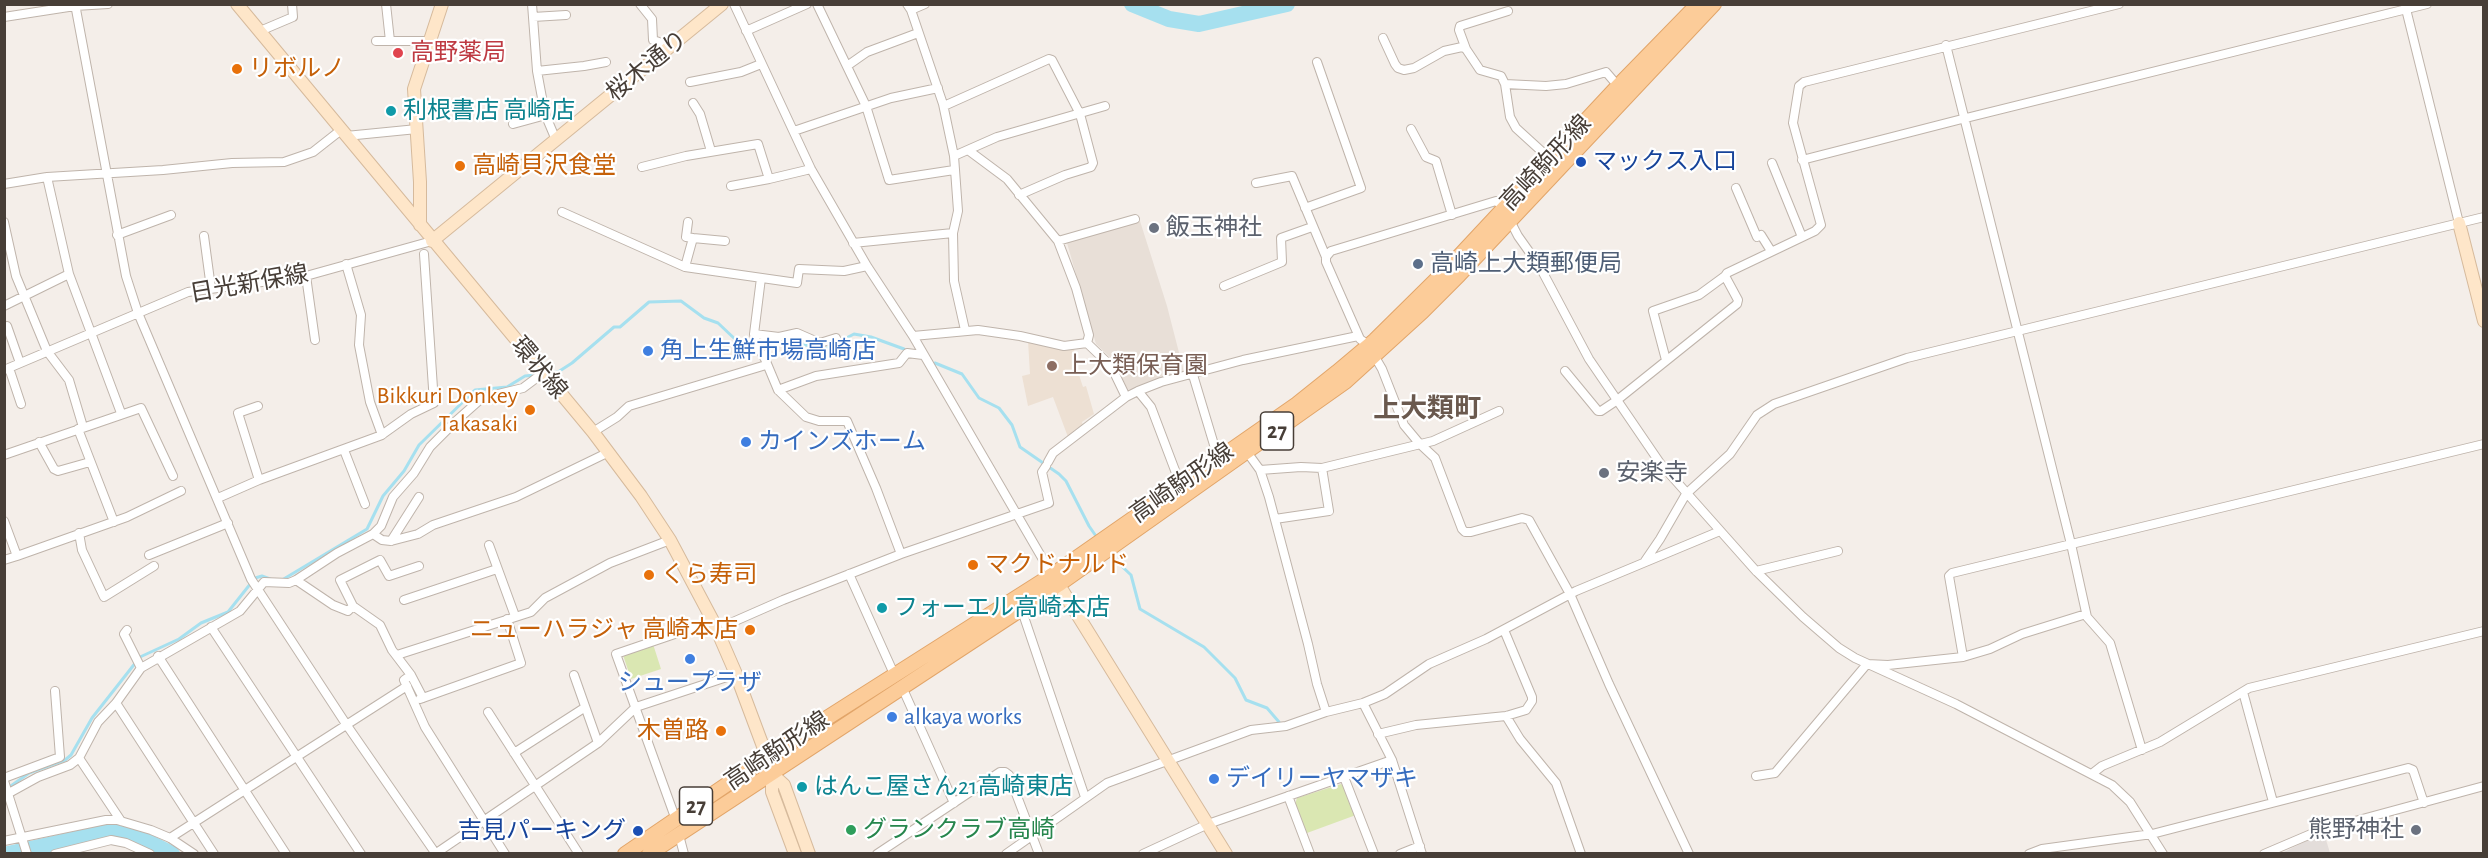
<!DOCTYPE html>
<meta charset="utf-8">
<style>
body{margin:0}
#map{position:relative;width:2488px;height:858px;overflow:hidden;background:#f4eee9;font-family:"Alegreya Sans",sans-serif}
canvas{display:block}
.frame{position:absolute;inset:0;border:6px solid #473e37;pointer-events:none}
</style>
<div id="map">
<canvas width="2488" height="858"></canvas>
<div class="frame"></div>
</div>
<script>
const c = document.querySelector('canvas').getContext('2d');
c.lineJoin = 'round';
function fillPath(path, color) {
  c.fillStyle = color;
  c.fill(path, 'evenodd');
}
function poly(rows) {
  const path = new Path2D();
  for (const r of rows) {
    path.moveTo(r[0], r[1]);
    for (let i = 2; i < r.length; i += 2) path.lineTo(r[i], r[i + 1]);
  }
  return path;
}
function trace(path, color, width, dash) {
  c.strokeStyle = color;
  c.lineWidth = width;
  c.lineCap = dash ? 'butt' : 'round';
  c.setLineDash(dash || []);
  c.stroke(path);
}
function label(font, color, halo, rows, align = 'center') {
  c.font = font + ' "Alegreya Sans","Noto Sans JP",sans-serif';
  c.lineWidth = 4.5;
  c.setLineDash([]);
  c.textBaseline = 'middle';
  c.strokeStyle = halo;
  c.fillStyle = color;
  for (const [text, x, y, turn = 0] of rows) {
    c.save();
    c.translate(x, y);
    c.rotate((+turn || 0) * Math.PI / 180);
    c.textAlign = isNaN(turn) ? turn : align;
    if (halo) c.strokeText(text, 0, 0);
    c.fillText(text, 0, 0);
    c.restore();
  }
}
fillPath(poly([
 [1140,221,1167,306,1184,372,1128,390,1112,359,1096,344,1067,243]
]), '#e8dfd7');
fillPath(poly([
 [2324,833,2330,853,2280,854,2320,834]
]), '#e3ddda');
fillPath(poly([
 [1028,341,1056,348,1074,349,1078,372,1083,387,1086,386,1094,414,1082,422,1083,426,1068,437,1053,397,1028,406,1022,376,1030,374]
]), '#ede0d3');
fillPath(poly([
 [653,644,661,669,631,679,623,655],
 [1341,784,1345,787,1356,815,1307,833,1295,804,1297,798]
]), '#dae7b2');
trace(poly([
 [935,363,962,374,979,398,999,408,1012,425,1020,447,1059,474,1066,481,1089,526,1098,539],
 [548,373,558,372,572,363,614,327,620,327,649,302,681,301,704,318,718,323,737,341,780,341,789,339,818,349,825,349,854,334,871,337,904,349],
 [1109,554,1131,575,1140,609,1204,647,1235,678,1246,700,1267,708,1279,722],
 [282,580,367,529,383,496,404,471,419,445,475,390,507,387,525,376,535,375],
 [8,788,29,773,65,760,71,755,92,718,140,657,179,639,201,623,228,612,255,578,262,576,270,579]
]), '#a6e0ef', 3);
trace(poly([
 [1132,4,1169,19,1199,24,1287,4],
 [8,854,111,831,129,832,172,854]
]), '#a6e0ef', 16);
const street = poly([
 [75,4,126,276,138,313,251,579,346,724,436,854],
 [386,4,390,41],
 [532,4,537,71,545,114,556,140],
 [640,4,652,19,653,40,671,46],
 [734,4,811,169,867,266,913,336,1052,575],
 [817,4,866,106,889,180,954,170],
 [907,4,911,10,943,104,954,156,958,211,953,233,954,281,965,330],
 [2405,5,2459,223],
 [911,10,925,4],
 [4,17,75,6,108,4],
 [533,17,566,15],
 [260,31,293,17,292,4],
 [746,31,807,4],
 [1383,38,1395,64,1398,68,1404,70,1414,68,1444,51,1462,47,1466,49,1480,70,1501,76,1505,84,1510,117,1516,128,1550,159],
 [376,41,430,41],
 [1946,45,2071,544,2087,617,2110,643,2142,750],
 [1466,49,1459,30,1460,26,1508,11],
 [847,66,867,52,918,33],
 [537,71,584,66,606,62],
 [690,82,741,72,761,64],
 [1505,84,1546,86,1566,84,1606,72,1618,86],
 [693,103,700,114,711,151],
 [944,106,1049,59,1052,60,1080,114,1093,163,1091,167,1065,175,1019,195],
 [513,124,546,115],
 [1411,129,1426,157,1436,161,1452,215],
 [794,131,891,98,938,88],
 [346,136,417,129],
 [968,150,1007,179,1058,241,1076,288,1089,335,1087,343],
 [954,156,997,137,1105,106],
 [1802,160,1966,118,2427,4],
 [1772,163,1802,237],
 [642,167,686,156,758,144,769,179,811,169],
 [47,177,69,274,121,413],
 [1256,183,1292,176,1326,257],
 [4,184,47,177,163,170,232,163,284,162,313,152,341,130],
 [731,186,769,179],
 [1736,188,1757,237,1761,235,1771,251],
 [1305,208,1361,188,1317,62],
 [562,212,685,267,797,283,799,269,844,271,867,266],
 [4,222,16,276,47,351,69,380,83,427],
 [117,235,171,215],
 [204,236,211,288],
 [693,238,725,241],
 [1058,241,1135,219],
 [853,243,953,233],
 [685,267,693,238,686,237,688,222],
 [306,276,315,340],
 [761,278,754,334,756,344,765,359,778,390,806,417,819,421,847,421,876,488,901,554],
 [1224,286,1282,262,1281,238,1312,227],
 [4,306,69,274],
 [7,326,20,363],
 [754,334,779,337,797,333,820,343,836,338],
 [913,336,978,330,1020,336,1064,346,1087,343],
 [1087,343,1111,366,1126,397],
 [1666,360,1653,311,1699,295,1725,276],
 [9,368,21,404],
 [4,370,188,292,306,276,432,241],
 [1565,371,1598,411,1601,411,1616,401,1737,304,1738,300,1725,276,1727,273,1815,231,1821,225,1793,123,1799,86,1804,82,2119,4],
 [1193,375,1218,458],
 [778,390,816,376,899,363,907,353,923,355],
 [1138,391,1151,407,1176,473,1184,482],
 [258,406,238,413,259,480],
 [78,429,114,522],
 [593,432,617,417,629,406,766,365],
 [383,434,411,414,434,403,424,254],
 [39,442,54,469,58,471,90,462],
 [344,450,365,504],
 [1247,452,1260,470,1269,497,1308,644,1317,684,1326,712],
 [4,455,141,408,173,476],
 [1048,462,1053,453,1126,397,1138,391,1161,382,1243,360,1358,336],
 [1260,470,1301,467,1322,468],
 [218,498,259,480,382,435,370,402,359,345,361,315,346,264],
 [1275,519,1329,511,1322,468,1433,441,1499,411],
 [4,521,17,556,127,517,181,491],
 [79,533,82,550,104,597,154,566],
 [373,534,382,540,391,541,418,534,433,525,516,497,609,452],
 [391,541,419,497],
 [489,545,515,616],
 [149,555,228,523],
 [4,560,17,556],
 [1645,561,1660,539,1686,494,1730,454,1757,415,1774,404,1907,358,2484,217],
 [419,566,389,576,380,560,340,580,353,606,380,625,392,650,411,675,423,698],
 [1756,571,1838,551],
 [849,574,894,674],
 [296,580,333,605,348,611,353,606],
 [404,600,497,569],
 [1021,608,1085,797],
 [211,627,361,854],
 [717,629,783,600,901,554,1049,503,1042,472,1046,466],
 [127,630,124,634,141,668],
 [397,655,531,612,545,598,610,563,670,540],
 [158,656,286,854],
 [1963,657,1949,576,1952,573,2484,444],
 [411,675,404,680,425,727,505,854],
 [574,675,598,743],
 [902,687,954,803],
 [2243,692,2273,802],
 [420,699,521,663,507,619],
 [116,703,214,854],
 [1363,703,1392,760,1422,854],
 [488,712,579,854],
 [1506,716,1520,739,1556,783,1581,854],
 [1378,734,1416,725,1506,716,1526,710,1532,701,1532,697,1504,630],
 [514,753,584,708],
 [79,758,121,821],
 [2093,773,2102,766,2160,742,2249,688,2484,631],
 [1756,776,1775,773,1867,664,1888,665,1963,657,1990,649,2022,634,2086,614],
 [1344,777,1374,854],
 [4,778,60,757,55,691],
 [4,781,27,854],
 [9,793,38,777,70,765,79,758,98,722,116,703,141,668,240,611,264,582,289,583,296,580,337,553,373,534,381,526,393,497,414,473,430,447,456,421,482,398,523,388,543,373],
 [1288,796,1310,854],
 [676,820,616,654,713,621],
 [679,835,684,854],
 [170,838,407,686],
 [4,841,106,820,117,820,151,830,170,838,194,854],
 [55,854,111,840,126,843,150,854],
 [435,854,598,743,636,707,736,674],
 [877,854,1000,772,1005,772,1009,775,1039,854],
 [1006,854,1107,783,1251,730,1286,726,1326,712,1363,703,1385,694,1429,664,1486,639,1576,591,1720,531],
 [1143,854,1208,824,1392,760],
 [1400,854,1420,846],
 [1689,854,1609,684,1570,594,1529,520,1522,518,1471,532,1465,532,1462,529,1435,458,1419,443,1404,425,1382,369,1368,345,1360,339,1326,262,1326,257,1331,251,1496,201,1503,207,1518,236,1540,267,1589,359,1660,463,1756,571,1803,617,1839,648,1855,658,1956,704,2112,785,2130,802,2163,854],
 [2029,854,2042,849,2152,834,2408,768,2413,770,2424,803],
 [2264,854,2318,831,2484,786]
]);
const secondary = poly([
 [237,4,593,432,641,496,670,540,713,621,736,674,767,757,772,774,772,792,795,854],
 [2459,223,2484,321],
 [420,225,420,182,414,89,442,4],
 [432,241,722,4],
 [1054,577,1226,854],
 [772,774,784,785,809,854]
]);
const primary = poly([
 [625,854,786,744,1052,575,1297,404,1337,372,1375,340,1449,267,1618,86,1698,4],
 [649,854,1058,585,1345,382,1422,312,1459,275,1714,4]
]);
trace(street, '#bfb4ab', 10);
trace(secondary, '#d6ba9c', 14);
trace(primary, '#e2a569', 16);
trace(street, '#fff', 8);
trace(secondary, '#fee6c9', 12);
trace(primary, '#fccc99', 14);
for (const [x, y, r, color] of [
 [398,53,6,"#e0444e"],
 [237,69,6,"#e8710a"],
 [391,111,6,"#0f9aa8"],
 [1581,162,6,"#1a4fb4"],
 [460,166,6,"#e8710a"],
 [1154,228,6,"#6b7280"],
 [1418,264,6,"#5c6f8a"],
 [648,351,6,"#3f7fe0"],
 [1052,366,6,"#8d6e63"],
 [530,410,6,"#e8710a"],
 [746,442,6,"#3f7fe0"],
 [1604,473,6,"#6b7280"],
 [973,565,6,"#e8710a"],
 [649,575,6,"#e8710a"],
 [882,608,6,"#0f9aa8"],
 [750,630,6,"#e8710a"],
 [690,659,6,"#3f7fe0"],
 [892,717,6,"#3f7fe0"],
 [721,731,6,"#e8710a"],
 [1214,779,6,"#3f7fe0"],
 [802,787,6,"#0f9aa8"],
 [851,830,6,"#2e9e5b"],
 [2416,830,6,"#6b7280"],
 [638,831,6,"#1a4fb4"]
]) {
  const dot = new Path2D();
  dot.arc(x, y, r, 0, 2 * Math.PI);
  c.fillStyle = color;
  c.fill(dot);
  trace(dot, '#fff', 2);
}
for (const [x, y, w] of [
 [1277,431,33],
 [696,806,33]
]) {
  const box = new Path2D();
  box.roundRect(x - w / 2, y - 19, w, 38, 4.5);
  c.fillStyle = '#fff';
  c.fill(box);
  trace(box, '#473e37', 1.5);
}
label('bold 22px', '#473e37', null, [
 ["27",1277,431],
 ["27",696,806]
]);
label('24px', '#be3a42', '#fff', [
 ["高野薬局",410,53]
], 'left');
label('24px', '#473e37', '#fff', [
 ["桜木通り",647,66,-39],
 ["高崎駒形線",1546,163,-47],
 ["日光新保線",249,284,-10],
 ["環状線",539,368,50],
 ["高崎駒形線",1182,483,-35],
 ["高崎駒形線",777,751,-34]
]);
label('24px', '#c56008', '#fff', [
 ["リボルノ",249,69],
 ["高崎貝沢食堂",472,166],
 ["Bikkuri Donkey",518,396,"right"],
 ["Takasaki",518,424,"right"],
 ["マクドナルド",985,565],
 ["くら寿司",661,575],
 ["ニューハラジャ 高崎本店",738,630,"right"],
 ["木曽路",709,731,"right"]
], 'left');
label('24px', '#0d838f', '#fff', [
 ["利根書店 高崎店",403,111],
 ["フォーエル高崎本店",894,608],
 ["はんこ屋さん21高崎東店",814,787]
], 'left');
label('24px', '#164399', '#fff', [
 ["マックス入口",1593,162],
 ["吉見パーキング",626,831,"right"]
], 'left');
label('24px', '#5b616d', '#fff', [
 ["飯玉神社",1166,228],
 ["安楽寺",1616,473],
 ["熊野神社",2404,830,"right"]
], 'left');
label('24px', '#4e5e75', '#fff', [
 ["高崎上大類郵便局",1430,264]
], 'left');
label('24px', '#366cbe', '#fff', [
 ["角上生鮮市場高崎店",660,351],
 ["カインズホーム",758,442],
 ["シュープラザ",690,683,"center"],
 ["alkaya works",904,717],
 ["デイリーヤマザキ",1226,779]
], 'left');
label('24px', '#785e54', '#fff', [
 ["上大類保育園",1064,366]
], 'left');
label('24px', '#27864d', '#fff', [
 ["グランクラブ高崎",863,830]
], 'left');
label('bold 27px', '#6a594e', '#fff', [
 ["上大類町",1427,409]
]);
</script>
